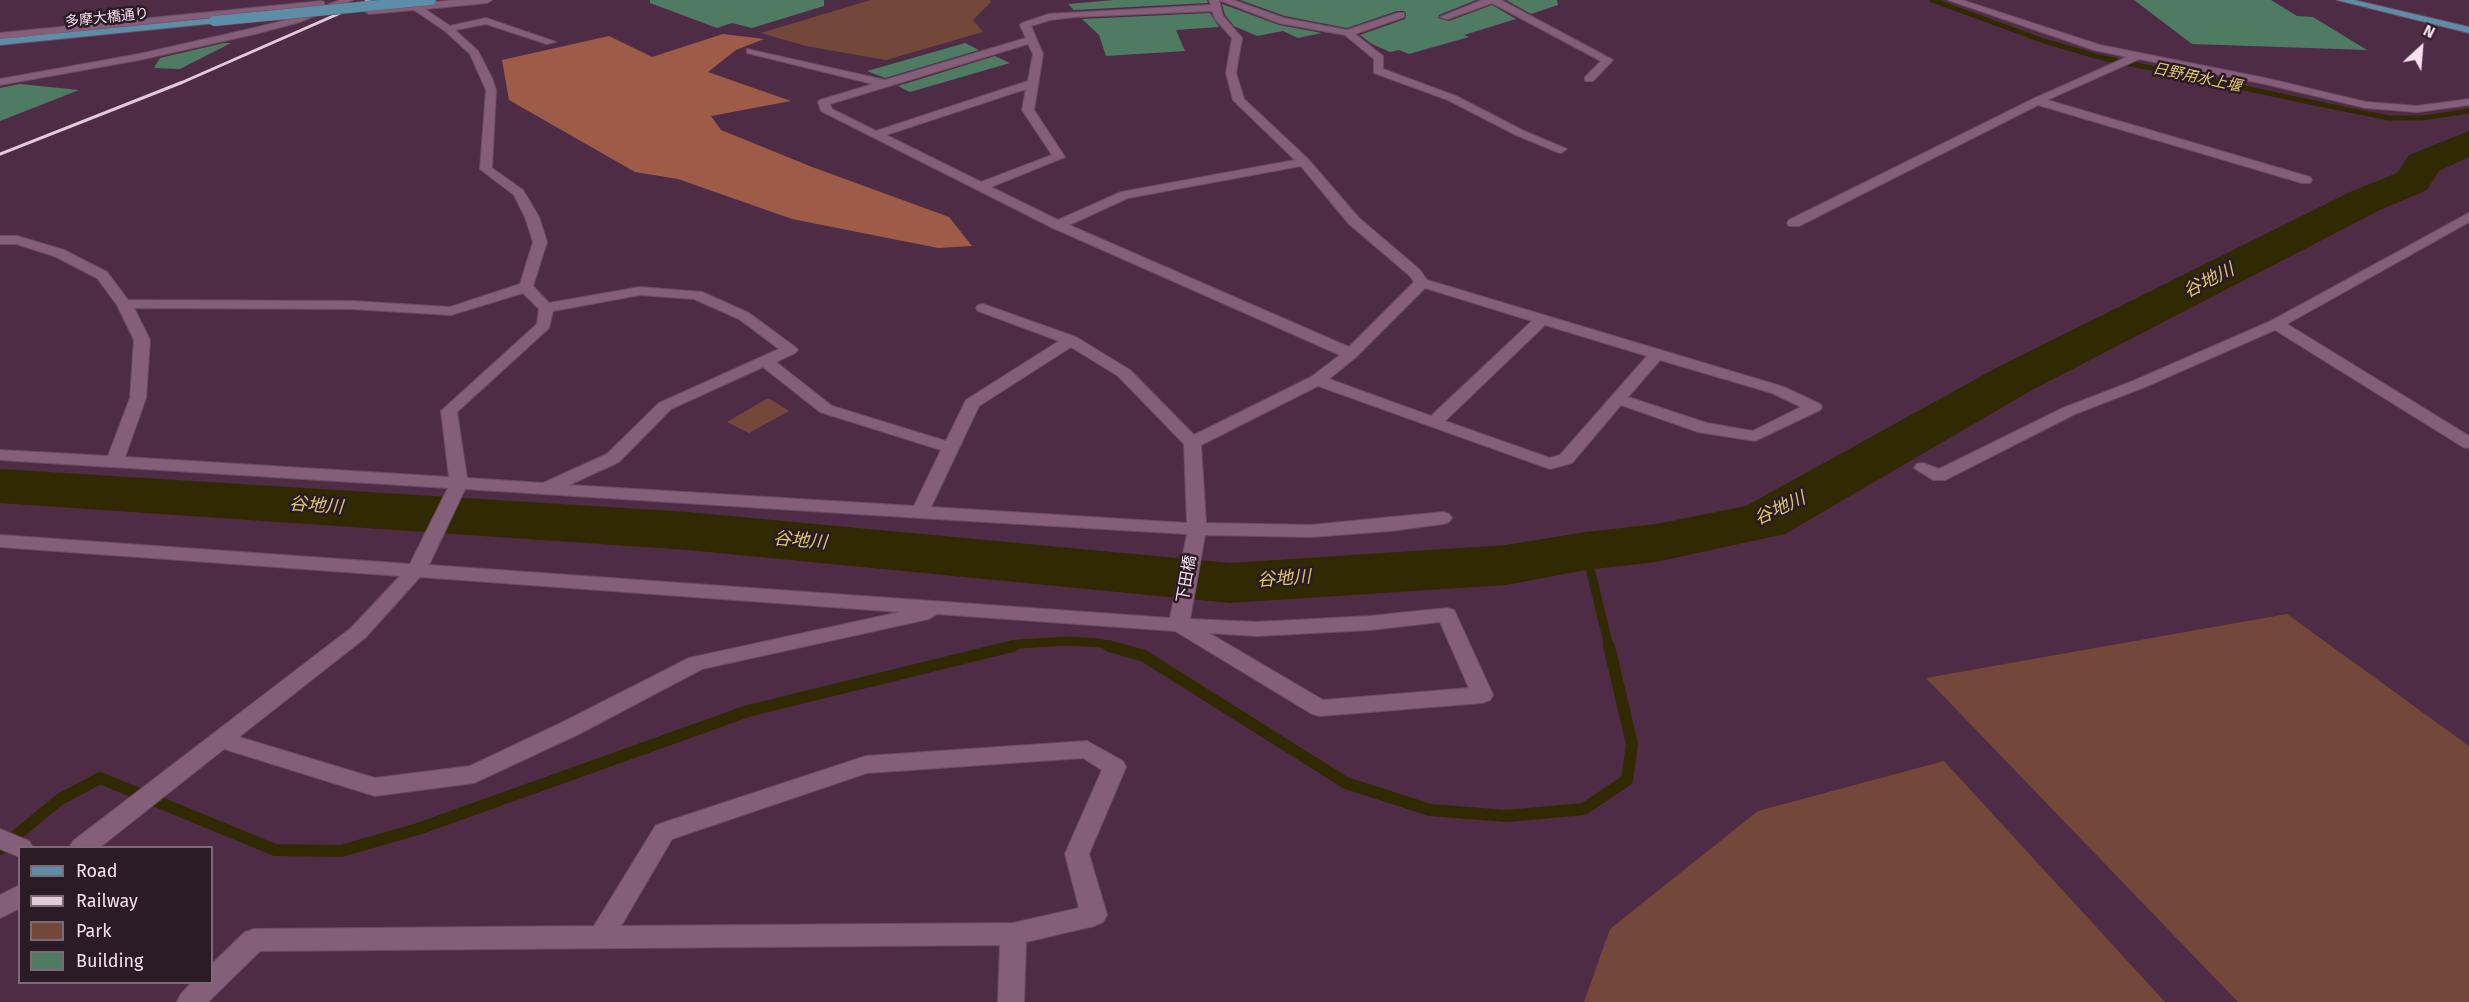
<!DOCTYPE html>
<meta charset="utf-8">
<style>
body{margin:0}
#map{position:relative;width:2469px;height:1002px;overflow:hidden;background:#4f2c46;font-family:"Fira Sans",sans-serif}
canvas{display:block}
.legend{position:absolute;left:18px;top:846px;width:195px;height:138px;box-sizing:border-box;background:#2b1b27;border:2px solid #7d6a77;margin:0;padding:8px 10px;list-style:none;font-size:18px;color:#f7e0ef}
.legend li{display:flex;align-items:center;gap:12px;height:30px}
.legend b{width:30px;border:2px solid #7d6a77}
.north{position:absolute;left:2391px;top:18px;width:60px;height:60px;-webkit-text-stroke:4px #2b1b27;paint-order:stroke;rotate:26deg;font-size:16px;font-weight:700;line-height:24px;text-align:center;color:#f7e0ef}
.north::after{content:'';display:block;margin:auto;width:21px;height:27px;background:#f7e0ef;clip-path:polygon(50% 0,100% 100%,50% 72%,0 100%)}
</style>
<div id="map">
<canvas width="2469" height="1002"></canvas>
<ul class="legend">
<li><b style="height:8px;background:#5e8da7"></b>Road</li>
<li><b style="height:8px;background:#e3cadb"></b>Railway</li>
<li><b style="height:16px;background:#73483b"></b>Park</li>
<li><b style="height:16px;background:#4e7b61"></b>Building</li>
</ul>
<div class="north">N</div>
</div>
<script>
const c = document.querySelector('canvas').getContext('2d');
c.lineJoin = 'round';
function fillPath(path, color) {
  c.fillStyle = color;
  c.fill(path, 'evenodd');
}
function poly(rows) {
  const path = new Path2D();
  for (const r of rows) {
    path.moveTo(r[0], r[1]);
    for (let i = 2; i < r.length; i += 2) path.lineTo(r[i], r[i + 1]);
  }
  return path;
}
function trace(path, color, width, dash) {
  c.strokeStyle = color;
  c.lineWidth = width;
  c.lineCap = dash ? 'butt' : 'round';
  c.setLineDash(dash || []);
  c.stroke(path);
}
function label(font, color, halo, rows, align = 'center') {
  c.font = font + ' "Fira Sans","Noto Sans JP",sans-serif';
  c.lineWidth = 5;
  c.setLineDash([]);
  c.textBaseline = 'middle';
  c.strokeStyle = halo;
  c.fillStyle = color;
  for (const [text, x, y, turn = 0] of rows) {
    c.save();
    c.translate(x, y);
    c.rotate((+turn || 0) * Math.PI / 180);
    c.textAlign = isNaN(turn) ? turn : align;
    if (halo) c.strokeText(text, 0, 0);
    c.fillText(text, 0, 0);
    c.restore();
  }
}
fillPath(poly([
 [871,0,989,0,992,1,973,20,983,32,886,60,806,46,761,33],
 [768,398,789,411,749,433,727,422],
 [2287,614,2469,746,2469,1002,2238,1002,1926,678],
 [1944,761,2165,1002,1584,1002,1610,929,1758,811]
]), '#73483b');
fillPath(poly([
 [723,34,764,39,736,50,708,72,791,101,711,116,721,130,812,167,949,217,972,246,938,248,792,219,678,179,635,172,509,100,502,60,609,36,652,57]
]), '#9e5c48');
trace(poly([
 [1932,0,2044,41,2099,57,2324,105,2389,118,2423,118,2469,111]
]), '#312902', 5);
trace(poly([
 [1586,551,1609,647],
 [1006,647,1019,644,1066,641,1100,643,1114,647]
]), '#312902', 9);
trace(poly([
 [1109,646,1144,656,1346,783,1430,810,1507,816,1584,809,1627,780,1632,744,1609,646],
 [0,849,59,800,100,778,275,850,341,851,418,829,748,711,1013,646]
]), '#312902', 12);
fillPath(poly([
 [2469,131,2469,157,2439,171,2427,190,2380,210,2032,390,1785,534,1656,562,1586,570,1506,585,1230,603,688,550,0,503,0,469,688,512,1230,563,1506,545,1586,532,1656,524,1746,506,1996,368,2350,192,2397,173,2409,155,2469,131]
]), '#312902');
fillPath(poly([
 [650,0,824,0,824,6,752,28,732,23,717,28,650,3],
 [1114,0,1207,0,1208,3,1074,10,1068,4],
 [1240,0,1476,0,1439,15,1438,18,1449,21,1492,5,1516,19,1464,35,1469,37,1409,54,1399,50,1390,52,1372,44,1360,35,1405,19,1406,13,1404,11,1397,11,1347,28,1285,16],
 [1506,0,1557,0,1558,5,1531,14],
 [2134,0,2271,0,2297,16,2313,17,2367,50,2192,44],
 [1222,4,1279,25,1322,33,1298,38,1283,31,1257,36,1234,26,1225,15],
 [1210,13,1219,27,1176,30,1185,51,1106,56,1099,35,1082,19],
 [224,43,231,43,180,69,154,68,160,58],
 [965,43,979,50,885,78,867,71],
 [995,56,1010,63,910,92,898,86],
 [20,84,79,90,0,121,0,88]
]), '#4e7b61');
const minor = poly([
 [340,0,353,0,300,22,255,34,139,60,0,85,0,79,139,54,254,28,294,18,324,6,0,39,0,33,321,1,324,2,324,6,340,0],
 [457,0,492,0,487,3,425,9,450,26,486,18,556,42,547,44,486,24,455,30,478,51,492,78,496,90,492,168,523,190,539,217,547,242,533,286,549,303,640,287,702,292,749,313,795,347,798,350,795,353,776,362,832,406,946,441,966,400,1059,341,978,311,976,308,978,305,983,304,1076,337,1130,370,1194,435,1311,377,1340,355,1053,228,821,111,818,102,820,100,873,84,747,53,747,49,885,80,1026,38,1020,25,1022,23,1049,14,1211,5,1209,0,1219,0,1223,16,1242,38,1236,73,1244,99,1308,159,1359,218,1420,270,1427,280,1784,387,1820,404,1822,407,1820,410,1755,441,1698,432,1621,405,1572,463,1550,469,1318,386,1201,445,1206,523,1311,525,1443,512,1449,514,1452,518,1449,522,1443,524,1390,531,1311,537,1205,535,1190,619,1257,622,1370,616,1447,608,1454,610,1493,695,1490,700,1482,703,1320,716,1312,714,1175,631,937,614,929,619,702,669,579,734,474,783,375,796,224,749,99,848,69,848,73,841,351,628,400,576,0,547,0,535,410,564,448,488,0,460,0,450,108,456,130,398,134,340,117,305,97,278,54,256,16,244,0,244,0,236,17,236,64,250,107,272,128,300,351,301,450,307,520,284,533,242,525,217,514,195,480,169,486,90,470,54,445,31,414,10,369,14,364,11,375,2,380,5,378,7,457,0],
 [1212,11,1215,19,1232,38,1226,73,1233,100,1295,160,1121,192,1058,220,991,187,1065,157,1034,110,1043,54,1031,26,1050,20,1074,17,1212,11],
 [1028,44,1033,54,1028,81,876,131,832,109,830,104,1028,44],
 [1026,89,1022,110,1052,155,981,182,886,135,1026,89],
 [1301,166,1349,224,1410,276,1414,282,1349,347,1069,225,1128,198,1301,166],
 [1425,288,1532,321,1431,416,1329,379,1356,357,1425,288],
 [523,293,539,309,537,324,441,411,449,477,125,457,146,398,150,340,134,308,351,309,451,315,523,293],
 [640,295,694,299,739,319,779,349,659,403,607,454,543,483,467,478,457,412,549,328,553,311,640,295],
 [1545,325,1647,356,1560,455,1550,458,1445,421,1545,325],
 [1071,347,1118,376,1184,444,1187,523,931,507,979,406,1071,347],
 [1660,360,1772,393,1801,407,1753,431,1707,423,1628,397,1660,360],
 [763,367,820,412,941,450,914,506,569,485,619,462,671,409,763,367],
 [465,489,920,518,1187,534,1170,618,429,565,465,489],
 [420,577,900,612,689,658,563,722,470,766,375,778,239,737,365,638,420,577],
 [1440,622,1469,688,1323,700,1209,633,1257,636,1370,630,1440,622],
 [1219,0,1233,0,1284,18,1347,30,1398,13,1404,13,1404,17,1355,34,1383,56,1383,69,1456,96,1524,131,1567,149,1561,153,1557,152,1516,135,1448,100,1374,73,1374,59,1345,35,1279,23,1219,0],
 [1482,0,1501,0,1613,60,1593,81,1585,81,1585,77,1601,61,1492,3,1448,19,1440,17,1482,0],
 [1948,0,1962,0,2100,45,2265,78,2366,102,2417,106,2469,99,2469,105,2417,112,2366,108,2265,84,2139,59,2047,100,2310,177,2312,180,2310,183,2302,183,2038,105,1799,226,1789,226,1787,223,1789,220,2033,99,2127,57,2094,50,1948,0],
 [2469,213,2469,222,2287,324,2469,436,2469,448,2463,447,2275,330,2145,387,2075,414,1945,480,1933,480,1914,468,1917,464,1923,463,1939,469,2063,408,2133,381,2271,321,2469,213],
 [1087,741,1123,761,1126,767,1089,854,1107,915,1103,922,1094,926,1026,942,1024,1002,998,1002,1000,945,260,951,208,1002,177,1002,181,994,192,982,212,982,212,964,245,932,254,929,594,926,656,825,866,756,1087,741],
 [1083,758,1102,770,1065,854,1079,908,1013,923,621,926,672,839,867,773,1083,758],
 [0,829,29,841,33,848,20,848,20,857,0,849,0,829],
 [20,885,20,908,0,918,0,895,20,885]
]);
const major = poly([
 [2337,0,2354,0,2469,27,2469,33,2337,0],
 [214,18,217,19,217,23,0,45,0,39,214,18]
]);
trace(minor, '#6b4c63', 2);
trace(major, '#6b4c63', 2);
fillPath(minor, '#855e79');
fillPath(major, '#5e8da7');
trace(poly([
 [0,154,183,82,370,0]
]), '#e3cadb', 3);
const majorBridge = poly([
 [214,21,431,0]
]);
trace(majorBridge, '#6b4c63', 11, []);
trace(majorBridge, '#5e8da7', 10);
label('14px', '#f7e0ef', '#2b1b27', [
 ["多摩大橋通り",107,18,-6]
]);
label('italic 15px', '#dec965', '#2b1b27', [
 ["日野用水上堰",2197,78,12]
]);
label('16px', '#f7e0ef', '#2b1b27', [
 ["下田橋",1187,579,-80]
]);
label('italic 18px', '#dec965', '#2b1b27', [
 ["谷地川",2209,281,-27],
 ["谷地川",316,506,4],
 ["谷地川",1780,509,-25],
 ["谷地川",800,541,5],
 ["谷地川",1284,579,-4]
]);
</script>
